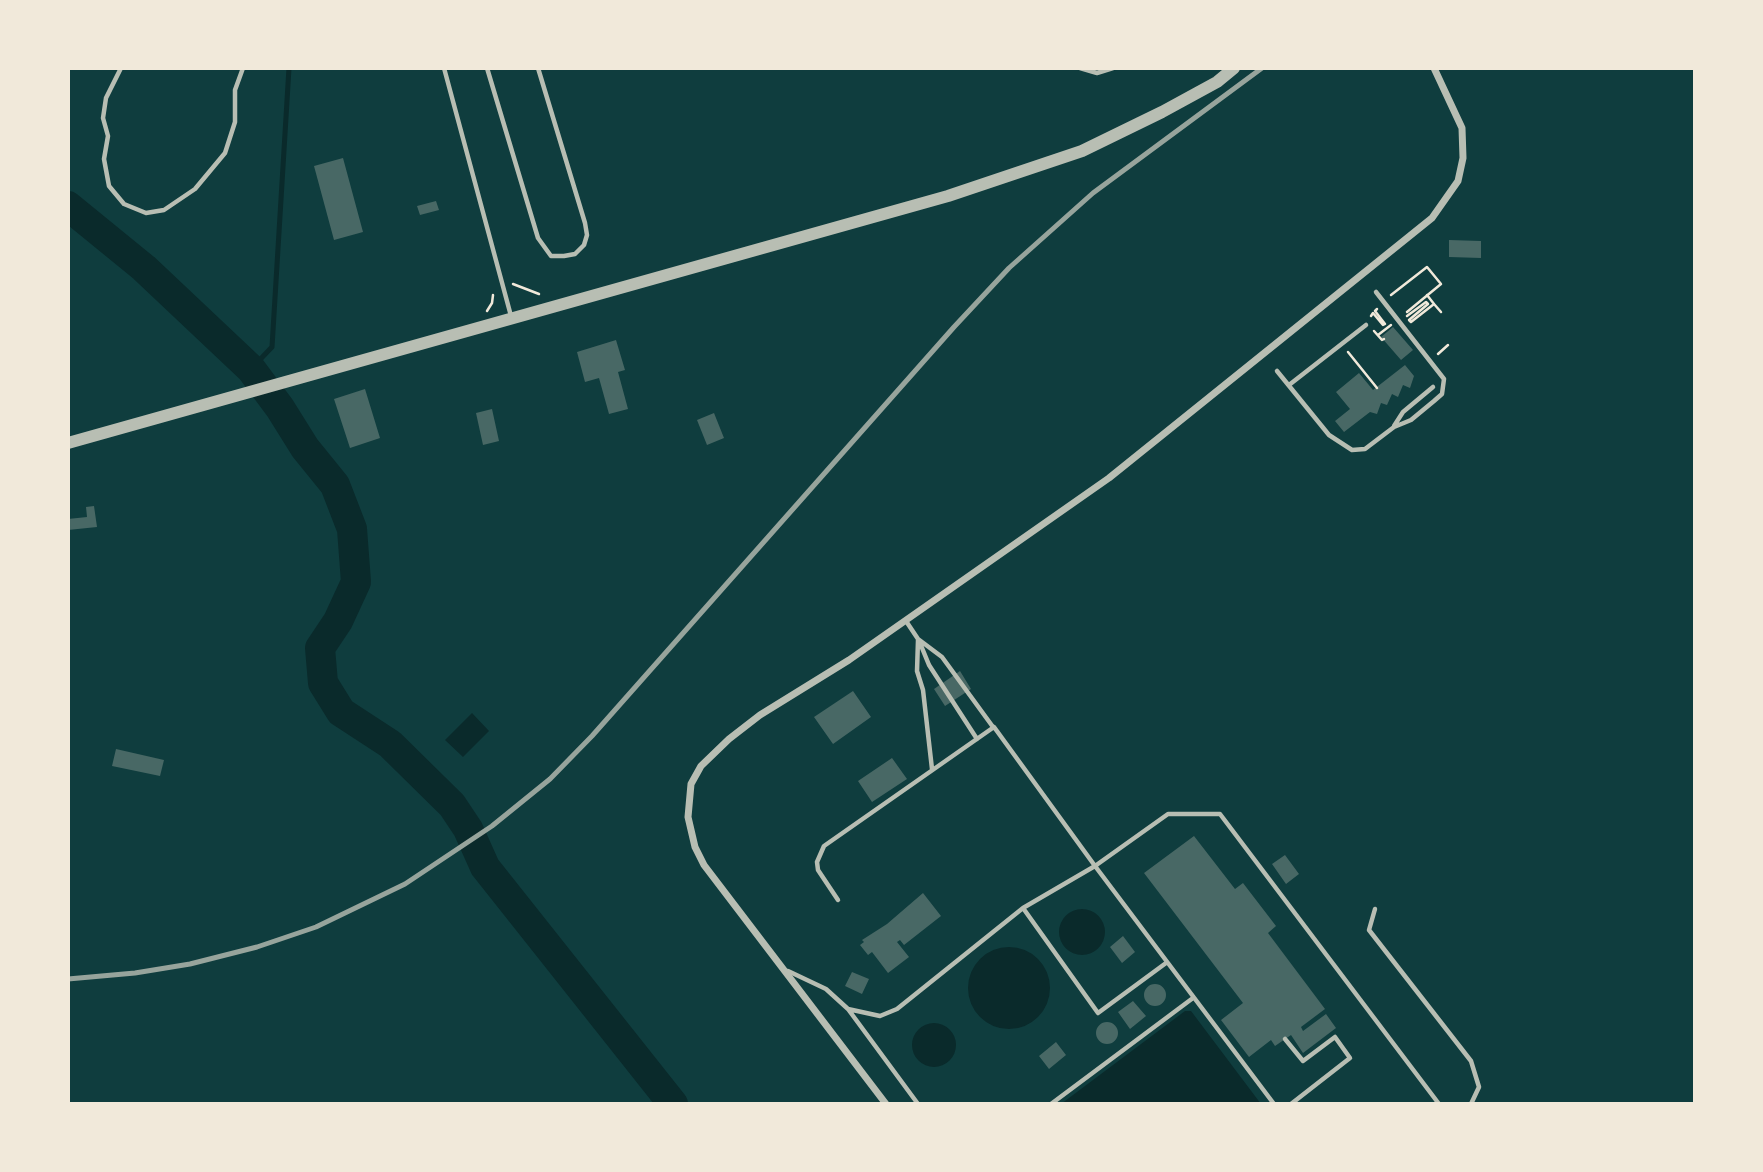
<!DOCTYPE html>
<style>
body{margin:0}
#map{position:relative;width:1763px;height:1172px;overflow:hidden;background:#0f3d3e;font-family:"Zilla Slab",serif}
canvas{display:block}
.frame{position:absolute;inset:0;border:70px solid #f1e9da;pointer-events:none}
</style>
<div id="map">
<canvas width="1763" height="1172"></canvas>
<div class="frame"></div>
</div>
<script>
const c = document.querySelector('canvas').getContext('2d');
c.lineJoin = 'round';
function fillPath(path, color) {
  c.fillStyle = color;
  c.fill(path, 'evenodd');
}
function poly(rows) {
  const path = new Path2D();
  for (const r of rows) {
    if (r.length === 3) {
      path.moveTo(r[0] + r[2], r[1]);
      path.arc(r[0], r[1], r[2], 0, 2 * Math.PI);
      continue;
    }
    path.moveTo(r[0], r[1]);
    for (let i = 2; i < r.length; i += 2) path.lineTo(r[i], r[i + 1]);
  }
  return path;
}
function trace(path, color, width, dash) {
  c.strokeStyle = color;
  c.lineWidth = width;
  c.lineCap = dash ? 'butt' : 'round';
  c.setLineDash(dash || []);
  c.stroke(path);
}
fillPath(poly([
 [472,713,489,731,463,757,445,740],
 [1082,932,23],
 [1009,988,41],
 [1185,1011,1191,1011,1261,1104,1061,1104],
 [934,1045,22]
]), '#0a2a2b');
trace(poly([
 [251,369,272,347,289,68]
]), '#0a2a2b', 5);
trace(poly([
 [68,206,144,268,251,369,280,408,305,448,335,485,352,529,356,582,338,621,320,648,323,683,341,712,390,744,452,805,468,829,485,867,673,1104]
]), '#0a2a2b', 30);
fillPath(poly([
 [343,158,363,232,334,240,314,166],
 [436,201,439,210,420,215,417,206],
 [1449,240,1481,241,1481,258,1449,257],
 [1393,327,1413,350,1401,360,1381,337],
 [616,340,625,370,618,372,628,409,609,414,599,378,585,382,577,352],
 [1405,365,1414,376,1410,388,1403,385,1398,397,1392,394,1387,405,1381,403,1377,414,1370,412,1344,432,1335,421,1350,409,1336,392,1359,373,1373,390],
 [365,389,380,438,350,448,334,399],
 [492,409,499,441,483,445,476,413],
 [714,413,724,438,707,445,697,420],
 [94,506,97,527,68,530,68,519,87,517,86,507],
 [960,671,971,689,945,706,934,689],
 [853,691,871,717,833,744,814,717],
 [116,749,164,760,160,776,112,766],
 [892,758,907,779,872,802,858,781],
 [1194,836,1235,889,1243,883,1276,926,1268,933,1325,1009,1301,1027,1303,1031,1326,1014,1336,1028,1303,1053,1291,1035,1275,1046,1271,1040,1249,1057,1221,1020,1243,1003,1144,873],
 [1285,855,1299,874,1286,884,1272,864],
 [923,893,941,916,904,945,900,940,897,942,909,957,888,973,872,952,868,955,860,945,864,942,862,940,887,924],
 [1123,936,1135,952,1122,963,1110,947],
 [852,972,869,979,862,994,845,986],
 [1155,995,11],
 [1133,1001,1146,1016,1130,1029,1118,1012],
 [1107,1033,11],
 [1056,1042,1066,1055,1049,1069,1039,1056]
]), '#486865');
trace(poly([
 [513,284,539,294],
 [1391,295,1427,267,1441,284,1407,312],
 [1434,304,1441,312],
 [487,311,492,303,493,295],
 [1371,316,1373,313,1383,325,1385,324,1375,311,1377,309],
 [1407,316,1426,302,1428,304,1409,320,1411,322,1434,304,1427,295],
 [1374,331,1382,340,1384,339],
 [1378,335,1391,325],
 [1348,352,1377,388],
 [1438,354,1448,345]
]), '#f1e9da', 2.5);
trace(poly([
 [121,68,106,98,103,118,108,136,104,159,109,186,124,204,146,213,164,210,195,189,225,153,235,122,235,90,243,68],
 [444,68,511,316],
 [487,68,538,238,551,256,564,256,575,254,584,245,587,235,585,223,538,68],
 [1080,68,1097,73,1113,68],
 [1277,371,1329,435,1352,450,1365,449,1394,427,1411,420,1434,401,1442,394,1444,379,1376,292],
 [1289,385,1366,325],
 [1394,426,1403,412,1433,387],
 [906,621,918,639,942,657,993,727],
 [918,640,917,671,923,690,932,769],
 [920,643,929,665,977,739],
 [838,900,818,870,817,862,824,846,994,727,1095,866,1168,814,1220,814,1439,1104],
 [1023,908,1098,1013,1166,963],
 [1375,909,1369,930,1471,1061,1479,1087,1471,1104],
 [788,971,826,989,848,1009,918,1104],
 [848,1009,880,1016,897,1009,1023,908,1095,866,1274,1104],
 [1285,1039,1303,1061,1335,1037,1350,1058,1291,1104],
 [1051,1104,1193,998]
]), '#b8beb3', 4.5);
trace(poly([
 [886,1104,704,865,695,847,688,817,691,784,701,766,729,739,760,715,849,660,1109,478,1432,218,1458,181,1463,158,1462,128,1434,68]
]), '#b8beb3', 7);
trace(poly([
 [68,443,948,196,1082,151,1162,112,1217,82,1234,68]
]), '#b8beb3', 12);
trace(poly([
 [68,979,135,973,190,964,257,947,316,927,405,884,492,826,550,779,592,736,954,327,1009,268,1093,193,1262,68]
]), '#97a49c', 5);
</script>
